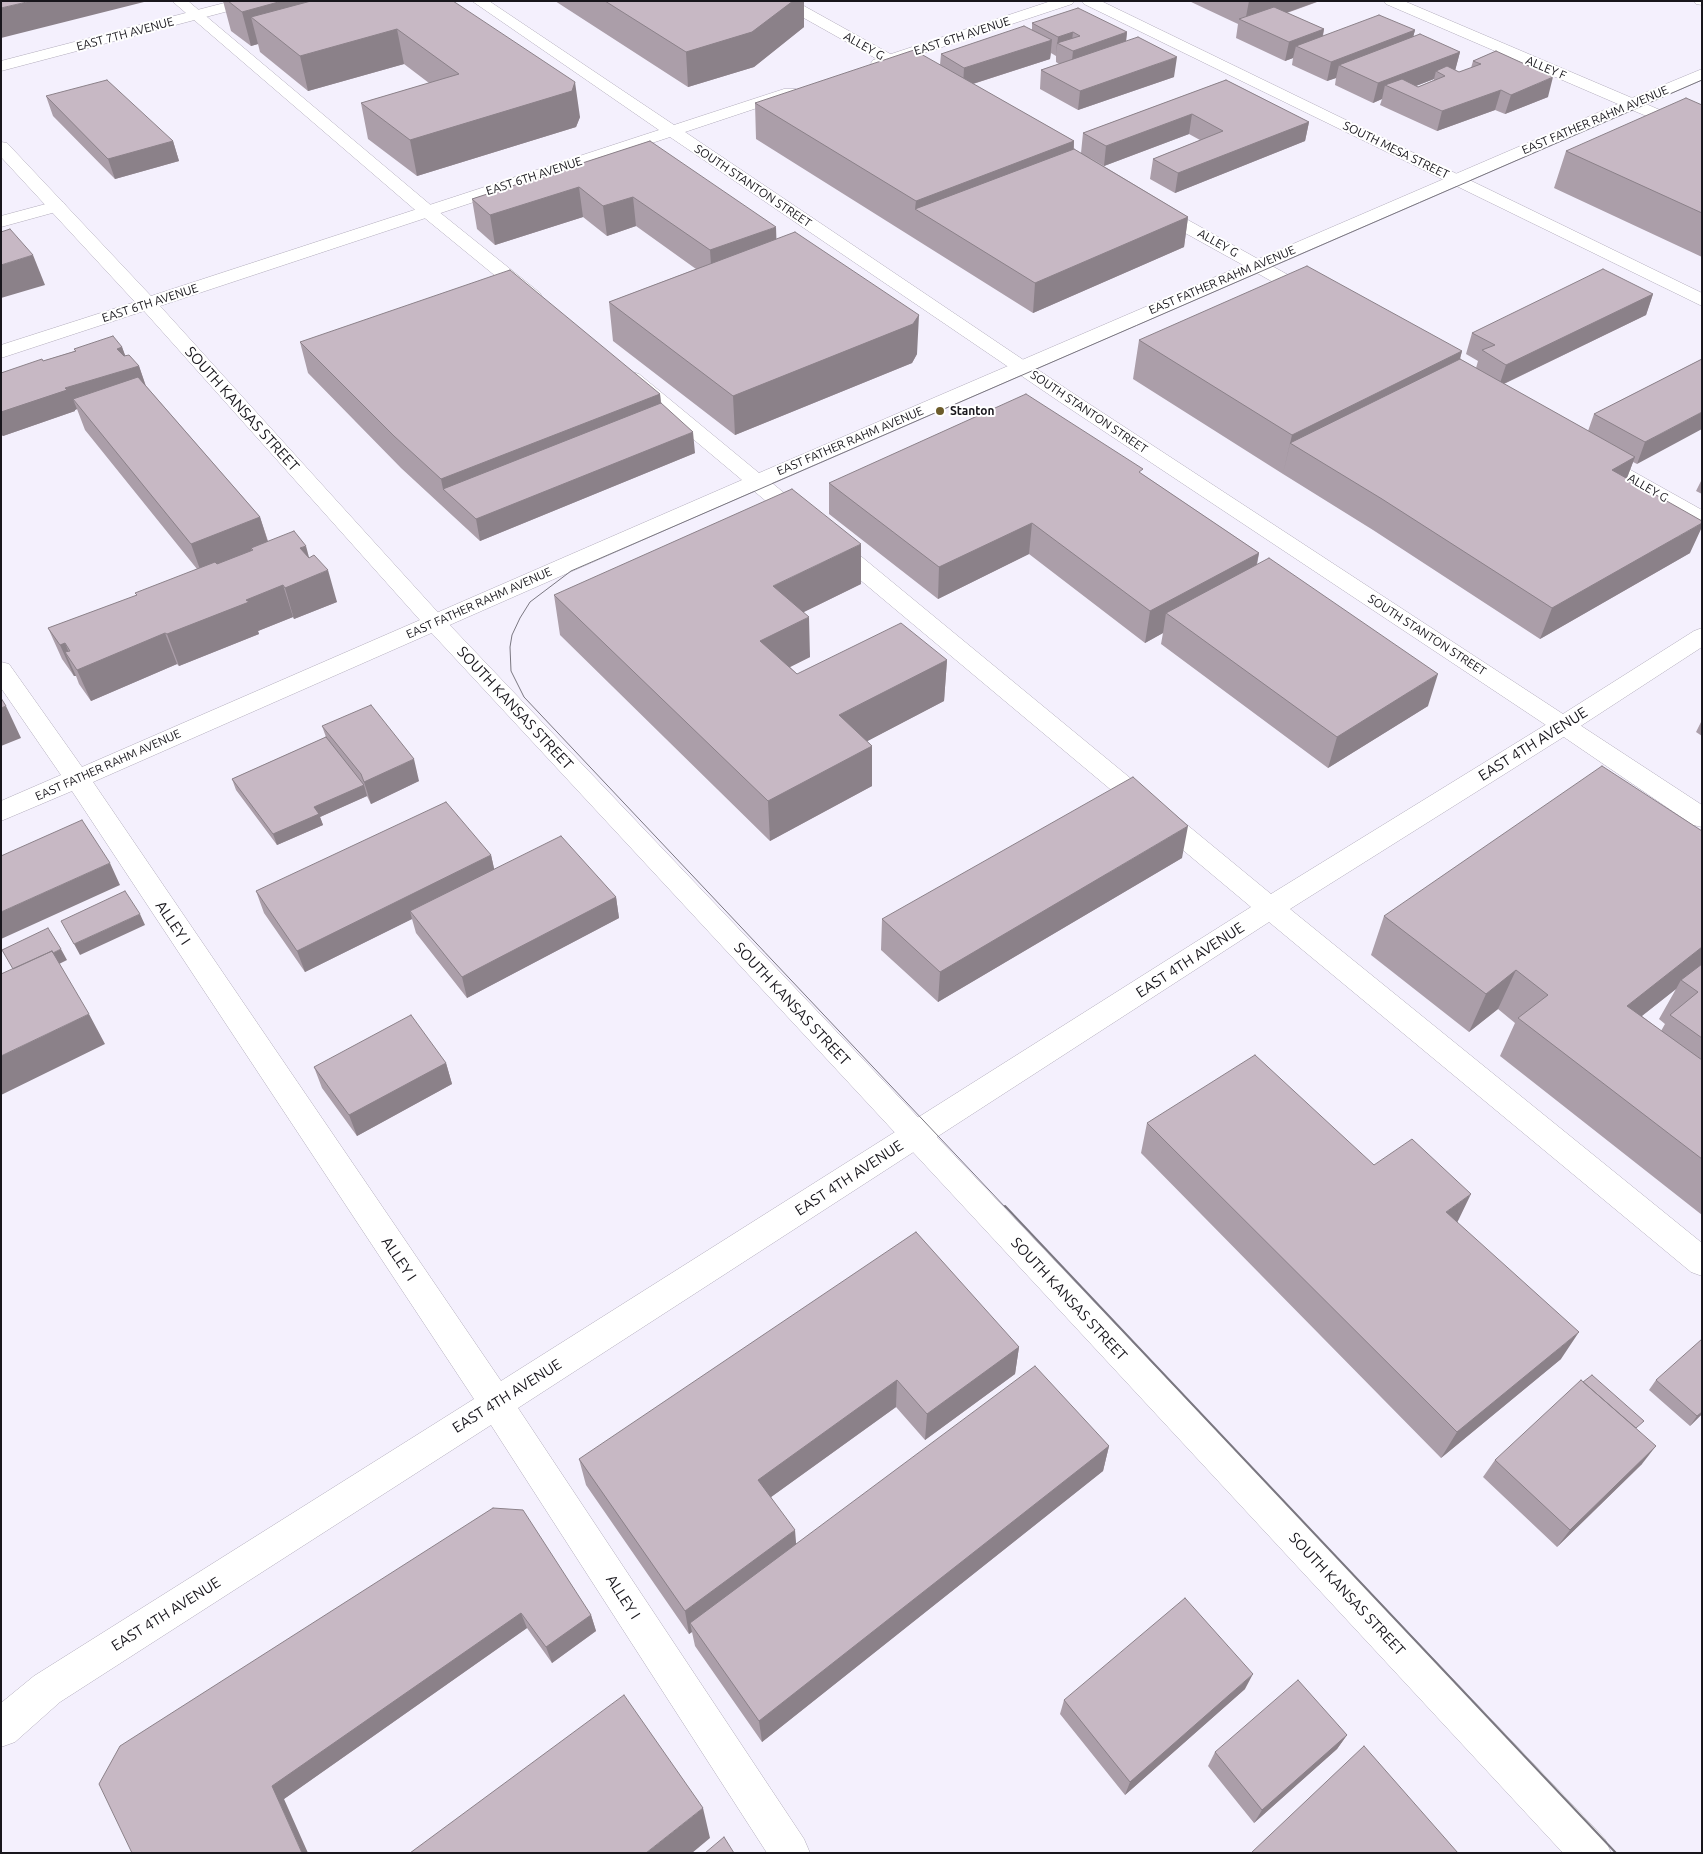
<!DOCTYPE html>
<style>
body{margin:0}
#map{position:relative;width:1703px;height:1854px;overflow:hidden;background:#f4f0fd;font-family:Ubuntu,sans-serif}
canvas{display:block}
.frame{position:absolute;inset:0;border:2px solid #18161c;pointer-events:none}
</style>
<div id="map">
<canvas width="1703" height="1854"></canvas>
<div class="frame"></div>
</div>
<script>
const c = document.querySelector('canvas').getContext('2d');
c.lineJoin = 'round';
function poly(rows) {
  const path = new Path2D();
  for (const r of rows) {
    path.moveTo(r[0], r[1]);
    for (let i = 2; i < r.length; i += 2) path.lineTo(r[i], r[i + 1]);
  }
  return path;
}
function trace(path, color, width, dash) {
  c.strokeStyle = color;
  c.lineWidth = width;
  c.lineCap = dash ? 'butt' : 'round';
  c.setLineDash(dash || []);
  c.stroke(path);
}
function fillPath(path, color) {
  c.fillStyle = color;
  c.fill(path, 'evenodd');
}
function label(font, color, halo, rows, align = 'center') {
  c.font = font + ' Ubuntu,sans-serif';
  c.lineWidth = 4;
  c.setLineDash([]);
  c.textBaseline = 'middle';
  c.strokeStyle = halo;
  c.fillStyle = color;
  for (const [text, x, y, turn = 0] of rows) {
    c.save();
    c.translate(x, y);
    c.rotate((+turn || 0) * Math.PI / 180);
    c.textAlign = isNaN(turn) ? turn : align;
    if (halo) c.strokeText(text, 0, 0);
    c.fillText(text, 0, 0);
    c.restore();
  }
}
const minor = poly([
 [172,1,188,1,433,207,540,293,542,297,540,301,533,303,526,301,421,215,172,1],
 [777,1,795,1,921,71,923,74,921,77,909,77,779,4,777,1],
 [1384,1,1404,1,1632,98,1702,69,1702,80,1646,104,1702,128,1702,139,1632,110,1272,266,1319,292,1321,296,1319,300,1312,302,1305,300,1257,273,772,483,1271,894,1555,719,1694,631,1702,628,1702,647,1573,731,1290,909,1702,1243,1702,1276,1691,1272,1269,922,518,1408,804,1839,810,1853,767,1853,491,1425,60,1702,15,1742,1,1747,1,1703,34,1676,474,1399,72,791,1,821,1,801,61,775,1,688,1,662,9,664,82,767,742,480,625,382,622,378,625,374,632,372,639,374,759,473,1243,265,1149,213,1146,209,1149,205,1155,204,1161,205,1258,259,1618,104,1386,4,1384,1],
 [754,491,1251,907,501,1381,93,782,754,491],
 [1694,1,1702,1,1702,5,1696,4,1694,1],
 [57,201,63,202,66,206,63,210,1,227,1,216,57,201],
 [1595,452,1602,454,1702,510,1702,526,1694,524,1588,462,1584,458,1588,454,1595,452]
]);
const major = poly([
 [232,1,257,1,255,4,1,71,1,61,232,1],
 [472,1,489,1,674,125,784,89,796,89,798,92,796,95,685,132,1074,394,1702,805,1702,827,1693,825,1555,731,1060,402,670,137,160,306,443,618,1605,1839,1611,1853,1563,1853,427,628,144,311,1,358,1,345,135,302,1,157,1,142,7,143,151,296,659,130,472,1],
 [1051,1,1074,1,1072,4,885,66,873,66,871,63,873,60,1051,1],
 [1082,1,1101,1,1702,293,1702,306,1084,4,1082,1]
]);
trace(minor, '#b2acbc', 1);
trace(major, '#b2acbc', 1);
fillPath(minor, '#fff');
fillPath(major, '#fff');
trace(poly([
 [1006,1208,524,697,511,671,510,647,512,635,520,618,530,602,571,571,1702,80]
]), '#7a7780', 1);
trace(poly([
 [1005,1206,1616,1853]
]), '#7a7780', 2);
fillPath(poly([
 [223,1,453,1,580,117,576,127,417,176,368,139,361,103,429,83,404,64,308,91,260,52,258,44,251,46,231,31],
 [555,1,804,1,804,27,754,67,688,87],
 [1189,1,1320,1,1287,13,1324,29,1323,36,1415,30,1413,37,1460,52,1455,70,1459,72,1471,68,1473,61,1496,51,1548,97,1505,114,1495,110,1437,131,1380,105,1382,99,1373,103,1335,85,1336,78,1327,81,1292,65,1293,58,1285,61,1236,38,1238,24],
 [1434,79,1434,80,1418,87,1416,86],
 [1032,23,1127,32,1126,41,1174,77,1078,110,1040,89,1041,70,1059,64,1056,62,1056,56,1051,53,1050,59,973,84,1074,141,1074,149,1081,153,1083,133,1226,80,1309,122,1305,141,1175,193,1150,179,1153,159,1200,140,1189,134,1104,166,1087,156,1188,217,1184,247,1033,313,756,139,755,103,940,65,941,54,1032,30],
 [46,96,173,141,179,161,115,179,53,116],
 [1702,105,1702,257,1554,188,1566,151],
 [650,141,776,239,917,354,912,363,735,435,613,341,609,302,696,269,636,226,607,236,583,217,495,245,477,229,472,199],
 [1653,294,1646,315,1504,384,1588,431,1594,414,1702,359,1637,464,1633,462,1627,478,1690,553,1540,639,1373,530,1283,474,1133,379,1139,340,1462,351,1460,359,1476,368,1478,361,1466,354,1472,333],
 [300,342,660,394,661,403,695,453,480,541,401,468,308,373],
 [122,347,125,356,139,366,146,386,260,517,268,541,309,558,337,602,294,619,293,617,258,631,259,634,179,666,177,664,91,701,79,684,76,676,74,676,62,659,48,628,136,596,197,569,85,430,77,409,75,410,75,411,3,436,1,435,1,373,43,361,75,351,74,349],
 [1142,474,1259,553,1257,565,1428,706,1328,768,1161,644,1163,633,1145,643,1029,554,938,599,829,514,829,483],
 [1702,479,1702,494,1696,491],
 [861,584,804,612,810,657,790,667,797,674,947,660,944,701,867,741,872,746,872,786,770,841,560,635,554,595],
 [1702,720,1702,736,1696,732],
 [322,726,419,781,371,804,367,796,320,817,323,825,277,845,236,790,232,779,326,737],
 [1702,831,1702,1215,1500,1056,1515,1023,1498,1009,1469,1032,1371,955,1384,916],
 [1676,989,1659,1019,1665,1024,1661,1031,1642,1016],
 [491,855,494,869,616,897,619,918,467,998,416,933,412,919,305,972,264,913,256,891],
 [1182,858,938,1002,881,950,882,919],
 [446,1063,452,1084,357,1136,322,1088,314,1067],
 [1147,1123,1374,1165,1457,1222,1561,1359,1441,1458,1141,1153],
 [1019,1347,1015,1374,925,1440,896,1407,771,1497,796,1544,1109,1446,1103,1471,762,1742,695,1646,692,1632,689,1634,586,1485,579,1459],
 [1656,1380,1702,1414,1690,1426,1649,1390],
 [1637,1429,1642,1464,1557,1547,1483,1477,1495,1460],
 [493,1508,591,1615,596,1631,552,1663,527,1628,284,1799,132,1853],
 [1245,1689,1125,1795,1060,1714,1064,1700],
 [1347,1735,1337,1749,1254,1823,1208,1766,1215,1752]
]), '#ab9ea9');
fillPath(poly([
 [31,1,148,1,1,38,1,8],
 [282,1,348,1,251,17,258,44,251,46,242,12],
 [793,1,804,1,804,27,754,67,688,87,686,52],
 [1249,1,1319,1,1252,25,1245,22],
 [397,29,404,64,308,91,300,56],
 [1324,29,1320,48,1296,46,1293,58,1285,61,1289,42],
 [1415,30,1410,49,1339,65,1336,78,1327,81,1331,62],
 [1073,32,1071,50,1057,43,1056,56,1058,37],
 [1127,32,1125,51,1071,70,1073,51],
 [1052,40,1050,59,963,87,964,68],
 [1460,52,1455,71,1436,71,1434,79,1400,92,1385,85,1382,99,1373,103,1378,83],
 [1177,57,1174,77,1078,110,1080,91],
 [1553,77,1548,97,1505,114,1511,95],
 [575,82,580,117,576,127,417,176,410,140],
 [1501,90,1495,110,1437,131,1442,111],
 [1192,114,1189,134,1104,166,1106,146],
 [1309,122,1305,141,1175,193,1178,173],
 [173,141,179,161,115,179,108,159],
 [1074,141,1071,178,915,209,916,201],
 [579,187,583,217,495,245,490,215],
 [633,197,636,226,607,236,603,206],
 [1188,217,1184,247,1033,313,1035,283],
 [776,227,777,256,712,280,710,250],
 [33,255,45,285,1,298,1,265],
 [1653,294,1646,315,1499,386,1506,365],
 [919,315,917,354,912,363,735,435,733,396],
 [122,347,130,368,117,349],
 [1462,351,1451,390,1290,443,1283,474,1292,435],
 [139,366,146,387,73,399,77,409,75,410,75,411,3,436,1,433,1,412,65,388],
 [660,394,663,425,443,489,441,479],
 [1702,412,1702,429,1637,464,1645,442],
 [693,432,695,453,480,541,476,519],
 [1635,457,1623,488,1612,470],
 [260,517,270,549,253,550,251,548,253,555,202,575,191,544],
 [1032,523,1029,554,938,599,939,567],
 [1702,523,1702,527,1690,553,1540,639,1552,608],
 [861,544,861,584,775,626,773,586],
 [306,546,314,576,328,570,337,602,294,619,285,588,300,548],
 [1259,553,1252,585,1166,613,1163,633,1145,643,1150,611],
 [283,585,293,617,258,631,259,634,179,666,167,634,246,600],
 [809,617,810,657,762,681,760,641],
 [165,633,177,664,91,701,77,670],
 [65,643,74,665,65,652,76,676,74,676,60,645],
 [947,660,944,701,839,756,839,715],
 [1438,674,1428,706,1328,768,1337,737],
 [6,706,21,738,1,746,1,708],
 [872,746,872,786,770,841,768,801],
 [414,759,419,781,371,804,364,782],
 [364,785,367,796,320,817,323,825,277,845,273,834,314,807],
 [1188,826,1182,858,938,1002,940,972],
 [491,855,496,877,410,911,412,919,305,972,297,951],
 [110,863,120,885,1,939,1,912],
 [616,897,619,918,467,998,462,977],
 [140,914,145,925,80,955,74,944],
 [1702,947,1702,965,1681,980,1676,989,1606,1044,1627,1006],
 [61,949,67,960,21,983,15,972],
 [1516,970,1498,1009,1469,1032,1486,994],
 [89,1014,105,1044,1,1095,1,1056],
 [446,1063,452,1084,357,1136,349,1115],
 [1471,1194,1457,1223,1446,1212],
 [1579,1332,1561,1359,1441,1458,1457,1432],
 [1019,1347,1015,1374,925,1440,927,1414],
 [897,1380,896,1407,760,1505,758,1480],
 [1702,1412,1702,1414,1690,1426,1697,1416],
 [1109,1446,1103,1471,762,1742,759,1721],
 [1656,1446,1642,1464,1557,1547,1570,1530],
 [795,1530,797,1554,690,1623,692,1632,689,1634,685,1611],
 [521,1613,527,1628,284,1799,308,1853,302,1853,272,1786],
 [591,1615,596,1631,552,1663,546,1647],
 [1253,1674,1245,1689,1125,1795,1130,1782],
 [1347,1735,1337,1749,1254,1823,1262,1810],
 [703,1808,710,1838,692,1853,646,1853]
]), '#8b8189');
const building = poly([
 [1,1,31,1,1,8,1,1],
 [228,1,282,1,242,12,228,1],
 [311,1,453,1,575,82,572,91,410,140,361,103,459,74,397,29,300,56,251,17,311,1],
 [605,1,793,1,752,32,686,52,605,1],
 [1274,7,1324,29,1289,42,1239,19,1274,7],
 [1078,8,1127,32,1073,51,1057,43,1080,36,1073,32,1058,37,1032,23,1078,8],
 [1379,15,1415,30,1331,62,1296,46,1379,15],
 [1024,26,1052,40,964,68,941,54,1024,26],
 [1420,34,1460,52,1378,83,1339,65,1420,34],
 [1138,37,1177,57,1080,91,1041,70,1138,37],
 [914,50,1074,141,916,201,755,103,914,50],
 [1496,51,1553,77,1511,95,1501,90,1442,111,1385,85,1402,79,1418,87,1445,76,1436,71,1447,66,1459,72,1481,64,1473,61,1496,51],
 [107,80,173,141,108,159,46,96,107,80],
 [1226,80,1309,122,1178,173,1153,159,1223,131,1192,114,1106,146,1083,133,1226,80],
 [1686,98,1702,105,1702,213,1566,151,1686,98],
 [650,141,776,227,710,250,633,197,603,206,579,187,490,215,472,199,650,141],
 [1074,149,1188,217,1035,283,915,209,1074,149],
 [10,229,33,255,1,265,1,232,10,229],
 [795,232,919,315,913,324,733,396,609,302,795,232],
 [1307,266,1462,351,1292,435,1139,340,1307,266],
 [1603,269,1653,294,1506,365,1482,350,1495,345,1472,333,1603,269],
 [510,270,660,394,441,479,394,436,300,342,510,270],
 [113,336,122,347,117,349,124,356,129,355,139,366,65,388,67,390,1,412,1,373,42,359,43,361,76,351,74,349,113,336],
 [1460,359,1635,457,1612,470,1702,521,1702,523,1552,608,1382,499,1290,443,1460,359],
 [1702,359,1702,412,1645,442,1594,414,1702,359],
 [138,377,260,517,191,544,73,399,138,377],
 [1026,394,1143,469,1139,472,1259,553,1150,611,1032,523,939,567,829,483,1026,394],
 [661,403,693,432,476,519,443,489,661,403],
 [792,489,861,544,773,586,809,617,760,641,797,674,901,623,947,660,839,715,872,746,768,801,554,595,792,489],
 [294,531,306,546,300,548,309,558,314,555,328,570,285,588,283,585,246,600,249,602,167,634,165,633,77,670,65,652,70,651,65,643,60,645,48,628,137,595,135,593,215,562,217,564,253,550,251,548,294,531],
 [1269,558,1438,674,1337,737,1166,613,1269,558],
 [1,698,6,706,1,708,1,698],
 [371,705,414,759,364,782,361,774,322,726,371,705],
 [326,737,364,785,314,807,319,814,273,834,232,779,326,737],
 [1602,766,1702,831,1702,947,1627,1006,1702,1060,1702,1159,1518,1018,1548,995,1516,970,1486,994,1384,916,1602,766],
 [1133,777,1188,826,940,972,882,919,1133,777],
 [446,802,491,855,297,951,256,891,446,802],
 [82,820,110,863,1,912,1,856,82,820],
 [561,836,616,897,462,977,410,911,561,836],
 [125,891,140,914,74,944,61,921,125,891],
 [48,928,61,949,53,953,52,951,13,969,2,950,48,928],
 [52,951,89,1014,1,1056,1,974,52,951],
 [1702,964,1702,1038,1670,1015,1698,992,1681,980,1702,964],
 [411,1015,446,1063,349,1115,314,1067,411,1015],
 [1255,1055,1374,1165,1412,1139,1471,1194,1446,1212,1579,1332,1457,1432,1147,1123,1255,1055],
 [916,1232,1019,1347,927,1414,897,1380,758,1480,795,1530,685,1611,579,1459,916,1232],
 [1702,1339,1702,1412,1697,1416,1656,1380,1702,1339],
 [1035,1366,1109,1446,759,1721,690,1623,1035,1366],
 [1592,1375,1644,1421,1636,1428,1583,1382,1592,1375],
 [1581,1380,1656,1446,1570,1530,1495,1460,1581,1380],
 [493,1508,523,1510,591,1615,546,1647,521,1613,272,1786,302,1853,132,1853,99,1784,120,1746,493,1508],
 [1185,1598,1253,1674,1130,1782,1064,1700,1185,1598],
 [1298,1680,1347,1735,1262,1810,1215,1752,1298,1680],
 [624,1695,703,1808,646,1853,410,1853,624,1695],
 [1364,1746,1458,1853,1251,1853,1364,1746],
 [724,1837,734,1853,705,1853,724,1837]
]);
fillPath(building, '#c7b8c4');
trace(building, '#8b8189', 1);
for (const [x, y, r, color] of [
 [940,411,5,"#6c5c2a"]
]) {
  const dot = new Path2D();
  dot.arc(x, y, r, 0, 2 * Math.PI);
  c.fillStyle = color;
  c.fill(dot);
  trace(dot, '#fff', 2);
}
label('12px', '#18161c', '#fff', [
 ["EAST 7TH AVENUE",125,34,-15],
 ["EAST 6TH AVENUE",962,36,-18],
 ["ALLEY G",864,46,29],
 ["ALLEY F",1546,68,23],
 ["EAST FATHER RAHM AVENUE",1595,120,-23],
 ["SOUTH MESA STREET",1396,150,26],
 ["EAST 6TH AVENUE",534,176,-18],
 ["SOUTH STANTON STREET",753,186,34],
 ["ALLEY G",1218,243,29],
 ["EAST FATHER RAHM AVENUE",1222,280,-23],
 ["EAST 6TH AVENUE",150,303,-18],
 ["SOUTH STANTON STREET",1089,412,34],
 ["EAST FATHER RAHM AVENUE",850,441,-23],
 ["ALLEY G",1648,488,30],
 ["EAST FATHER RAHM AVENUE",479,603,-24],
 ["SOUTH STANTON STREET",1427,635,33],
 ["EAST FATHER RAHM AVENUE",108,765,-24]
]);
label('bold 12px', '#18161c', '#fff', [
 ["Stanton",950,411]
], 'left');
label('15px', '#18161c', '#fff', [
 ["SOUTH KANSAS STREET",242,409,48],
 ["SOUTH KANSAS STREET",515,708,47],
 ["EAST 4TH AVENUE",1533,744,-32],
 ["ALLEY I",173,923,56],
 ["EAST 4TH AVENUE",1190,960,-33],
 ["SOUTH KANSAS STREET",792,1004,47],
 ["EAST 4TH AVENUE",849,1178,-33],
 ["ALLEY I",399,1259,56],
 ["SOUTH KANSAS STREET",1069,1299,47],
 ["EAST 4TH AVENUE",507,1396,-32],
 ["SOUTH KANSAS STREET",1347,1594,47],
 ["ALLEY I",623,1597,57],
 ["EAST 4TH AVENUE",166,1614,-32]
]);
</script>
